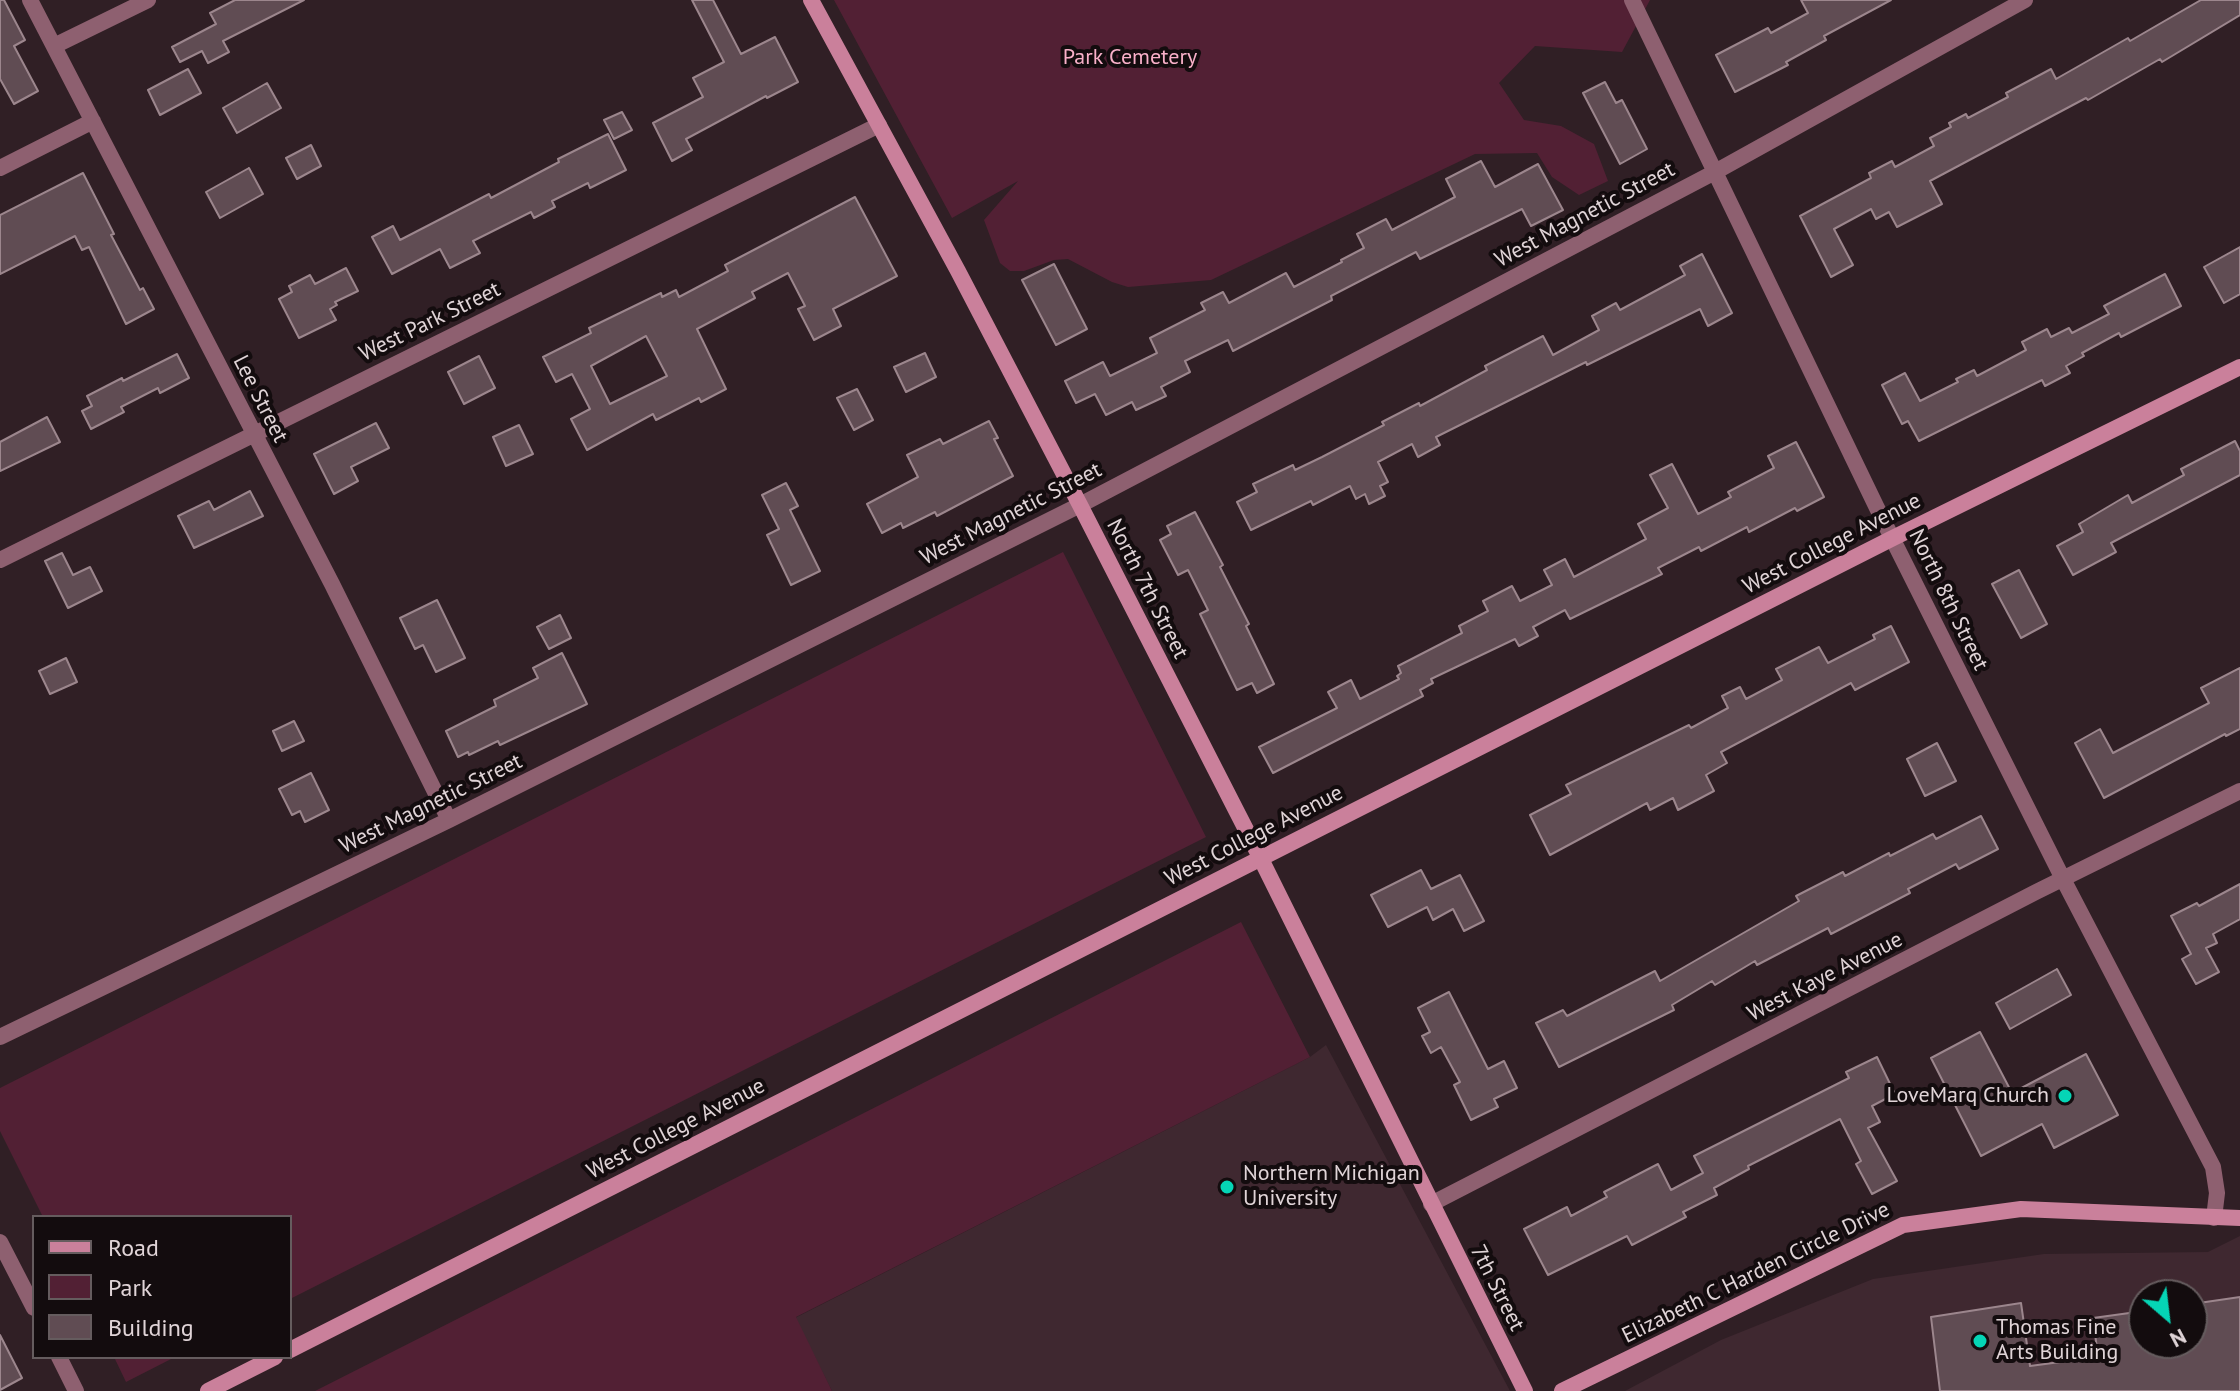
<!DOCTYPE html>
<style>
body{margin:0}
#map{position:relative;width:2240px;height:1391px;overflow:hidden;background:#301f25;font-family:"PT Sans",sans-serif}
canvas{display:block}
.legend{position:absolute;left:32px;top:1215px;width:260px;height:144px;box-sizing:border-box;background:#130c0e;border:2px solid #655c5e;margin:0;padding:10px 14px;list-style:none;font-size:24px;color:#e0d4d7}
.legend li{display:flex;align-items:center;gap:16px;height:40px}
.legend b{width:40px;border:2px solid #655c5e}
.north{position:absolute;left:2128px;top:1279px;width:80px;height:80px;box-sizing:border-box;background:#130c0e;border:2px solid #655c5e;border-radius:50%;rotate:152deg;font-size:22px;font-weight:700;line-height:32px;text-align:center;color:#e0d4d7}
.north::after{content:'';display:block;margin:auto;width:28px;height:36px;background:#05d5b6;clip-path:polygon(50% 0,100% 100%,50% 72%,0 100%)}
</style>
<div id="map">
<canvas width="2240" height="1391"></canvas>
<ul class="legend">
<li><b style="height:10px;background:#ca809b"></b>Road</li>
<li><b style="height:22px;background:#522034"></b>Park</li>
<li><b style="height:22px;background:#604c53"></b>Building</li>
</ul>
<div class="north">N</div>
</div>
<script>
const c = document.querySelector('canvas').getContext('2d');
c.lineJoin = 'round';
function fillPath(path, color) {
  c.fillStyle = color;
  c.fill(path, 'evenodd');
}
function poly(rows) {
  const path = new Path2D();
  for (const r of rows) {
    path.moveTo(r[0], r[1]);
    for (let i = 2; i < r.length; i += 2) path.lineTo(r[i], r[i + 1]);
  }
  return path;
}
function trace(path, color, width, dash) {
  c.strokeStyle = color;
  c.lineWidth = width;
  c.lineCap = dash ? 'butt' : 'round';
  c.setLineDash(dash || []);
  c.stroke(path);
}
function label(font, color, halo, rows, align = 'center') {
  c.font = font + ' "PT Sans",sans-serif';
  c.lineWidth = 8;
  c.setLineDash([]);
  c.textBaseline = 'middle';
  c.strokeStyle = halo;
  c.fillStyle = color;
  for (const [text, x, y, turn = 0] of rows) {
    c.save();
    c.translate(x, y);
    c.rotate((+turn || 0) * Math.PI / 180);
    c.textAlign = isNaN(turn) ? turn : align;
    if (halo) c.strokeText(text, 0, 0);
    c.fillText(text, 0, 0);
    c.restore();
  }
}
fillPath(poly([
 [1326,1045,1510,1391,832,1391,795,1318,1310,1057],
 [2240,1236,2240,1391,1625,1391,1721,1340,1873,1279,2044,1254,2208,1252],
 [2144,1295,2192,1295,2192,1343,2144,1343]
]), '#3f2830');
fillPath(poly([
 [834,0,1650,0,1622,52,1535,46,1499,83,1524,120,1561,126,1594,144,1608,181,1579,195,1552,177,1537,153,1475,154,1211,280,1128,287,1112,282,1068,259,1054,260,1024,271,1010,271,1000,263,984,220,1018,181,952,218],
 [1063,552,1206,837,290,1299,290,1217,43,1217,0,1131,0,1088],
 [1241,922,1310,1057,796,1317,832,1391,315,1391],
 [114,1357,175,1357,126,1382]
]), '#522034');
const building = poly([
 [0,0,4,0,25,40,14,46,38,91,14,104,0,79,0,0],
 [235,0,304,0,223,41,229,52,208,63,202,51,180,62,172,47,216,24,210,13,235,0],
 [692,0,713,0,741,54,775,37,798,82,767,98,766,96,686,139,692,150,672,161,653,123,703,97,693,78,724,62,692,0],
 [1801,0,1891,0,1824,36,1826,40,1786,62,1788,65,1735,92,1716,55,1768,28,1771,33,1808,13,1801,0],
 [2201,0,2240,0,2240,15,2162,62,2160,59,2088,100,2086,98,1930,181,1942,204,1897,227,1889,212,1876,219,1871,209,1834,229,1853,265,1831,277,1800,216,1871,178,1869,173,1892,161,1895,167,1934,146,1930,138,1951,127,1949,123,1966,114,1968,118,2008,97,2006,93,2051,69,2056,79,2128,38,2130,41,2201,0],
 [188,69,201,93,160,115,148,90,188,69],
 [1605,82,1616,103,1622,100,1647,149,1620,164,1583,93,1605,82],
 [267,83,281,108,237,133,223,108,267,83],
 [622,112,632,130,614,139,604,120,622,112],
 [608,134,626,170,590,188,588,183,552,201,555,207,534,218,531,212,473,241,480,253,450,268,440,249,392,274,372,237,393,226,400,240,489,194,491,198,559,162,558,159,608,134],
 [311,145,321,166,297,179,286,158,311,145],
 [1481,161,1495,187,1538,164,1563,210,1531,226,1522,209,1420,259,1416,252,1331,296,1332,300,1233,351,1228,340,1185,361,1190,372,1161,387,1166,396,1136,410,1132,402,1106,415,1095,394,1076,403,1065,381,1103,362,1110,376,1157,353,1150,338,1205,310,1201,303,1223,292,1229,303,1286,273,1294,287,1342,262,1341,260,1364,248,1357,234,1386,219,1392,230,1455,197,1446,179,1481,161],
 [249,168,263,194,220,218,206,192,249,168],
 [83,173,114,234,111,235,140,290,143,288,154,309,126,324,89,247,82,250,75,236,0,274,0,215,83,173],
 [855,197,897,276,833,309,841,326,814,340,798,309,805,306,788,273,752,292,755,298,697,329,726,389,701,402,699,398,656,420,653,414,587,450,571,419,590,409,572,374,556,382,543,357,591,333,589,328,661,293,662,297,676,290,679,297,728,271,725,265,855,197],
 [646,336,667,376,610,404,591,366,646,336],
 [2240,247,2240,294,2224,303,2204,267,2240,247],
 [1702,254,1732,313,1708,326,1700,309,1587,365,1586,362,1436,437,1440,445,1418,457,1412,444,1378,462,1388,482,1380,486,1385,496,1369,504,1365,494,1356,499,1350,486,1313,505,1311,501,1251,530,1237,502,1257,492,1253,484,1293,465,1295,470,1322,457,1384,425,1382,422,1419,403,1420,406,1487,370,1485,366,1543,336,1553,355,1599,330,1592,316,1616,303,1620,310,1685,275,1680,266,1702,254],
 [1054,264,1087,329,1056,345,1022,280,1054,264],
 [346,268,358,291,335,302,337,305,330,309,336,320,299,338,279,299,292,292,289,286,310,275,315,284,346,268],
 [2165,274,2181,306,2121,337,2119,333,2082,353,2084,356,2066,366,2070,373,2045,386,2042,380,1919,441,1908,421,1902,424,1882,385,1905,373,1920,401,1958,382,1956,379,1974,370,1977,376,2026,350,2022,342,2047,329,2051,337,2069,328,2072,333,2109,314,2104,306,2165,274],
 [925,353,936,377,906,392,894,367,925,353],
 [177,354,189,378,160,393,158,388,121,407,124,412,91,429,82,411,92,406,87,396,122,378,123,381,177,354],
 [479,356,495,388,464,404,448,372,479,356],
 [857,389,873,420,854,430,837,398,857,389],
 [47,417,60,442,0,471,0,442,47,417],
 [989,421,998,438,994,439,1013,476,937,516,935,512,903,528,901,523,882,533,867,504,918,477,907,455,940,439,943,444,989,421],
 [376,423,389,448,351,467,358,481,334,494,314,454,376,423],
 [519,425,533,454,506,466,493,437,519,425],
 [2235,441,2240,451,2240,475,2111,543,2116,552,2073,575,2057,546,2083,532,2079,524,2128,495,2132,503,2184,475,2181,469,2235,441],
 [1796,442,1824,497,1797,511,1795,508,1749,532,1747,527,1701,551,1699,547,1658,568,1662,574,1570,619,1565,610,1533,627,1538,636,1519,646,1515,639,1431,679,1433,683,1420,690,1423,696,1273,773,1259,747,1337,708,1328,692,1351,680,1360,699,1399,679,1397,676,1401,673,1398,666,1462,633,1459,626,1488,611,1483,601,1512,586,1520,601,1552,585,1544,570,1565,559,1574,577,1646,539,1638,524,1668,508,1650,475,1672,464,1698,514,1731,497,1728,492,1774,468,1768,456,1796,442],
 [786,483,798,506,790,510,820,571,791,585,767,535,779,529,762,495,786,483],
 [250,491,263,516,194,548,178,516,209,501,214,510,250,491],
 [1195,512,1223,565,1220,567,1249,624,1246,626,1274,684,1257,693,1252,683,1237,690,1200,614,1208,610,1188,570,1178,575,1160,540,1171,534,1167,526,1195,512],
 [62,553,73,575,90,567,102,591,68,608,45,561,62,553],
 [2019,570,2047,624,2021,638,1992,584,2019,570],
 [437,600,465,658,436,672,423,645,415,649,400,618,437,600],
 [560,615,571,638,549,649,537,627,560,615],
 [1891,626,1909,662,1855,690,1851,683,1721,752,1727,763,1706,775,1714,791,1678,810,1673,798,1650,810,1647,803,1550,855,1530,815,1571,794,1566,785,1689,725,1691,728,1728,708,1722,696,1740,687,1746,699,1782,680,1776,669,1819,647,1828,663,1875,639,1873,635,1891,626],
 [562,653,587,704,500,745,498,741,469,755,468,752,458,757,446,731,496,706,494,700,538,678,533,668,562,653],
 [66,658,77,682,50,694,39,671,66,658],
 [2240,668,2240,729,2226,736,2225,734,2104,798,2075,743,2100,729,2113,753,2209,703,2201,688,2240,668],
 [294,721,304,741,282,751,273,731,294,721],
 [1937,743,1956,781,1925,796,1907,759,1937,743],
 [311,773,329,810,305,822,300,811,292,815,279,789,311,773],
 [1981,816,1998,849,1959,869,1956,864,1908,889,1910,893,1831,934,1828,928,1757,965,1755,961,1715,985,1712,981,1672,1005,1674,1010,1559,1067,1536,1023,1563,1010,1567,1016,1655,971,1660,981,1799,901,1796,896,1843,872,1845,876,1889,853,1890,856,1933,834,1936,839,1981,816],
 [1421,870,1431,889,1460,875,1484,921,1464,931,1453,909,1433,920,1427,907,1388,927,1371,895,1421,870],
 [2240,884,2240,919,2213,934,2217,943,2206,948,2219,972,2196,984,2182,959,2191,954,2171,916,2197,903,2199,906,2240,884],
 [2057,969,2071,995,2010,1029,1996,1003,2057,969],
 [1449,992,1488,1069,1504,1061,1517,1088,1494,1099,1498,1107,1471,1120,1454,1085,1460,1082,1441,1047,1431,1053,1422,1036,1430,1032,1418,1008,1449,992],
 [1980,1032,2012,1093,2086,1054,2118,1115,2054,1148,2042,1124,1981,1156,1931,1058,1980,1032],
 [1877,1057,1895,1094,1872,1106,1880,1122,1868,1128,1897,1181,1872,1194,1856,1164,1861,1161,1840,1119,1748,1166,1749,1169,1714,1188,1717,1195,1683,1212,1686,1217,1632,1245,1627,1236,1548,1275,1524,1229,1567,1207,1571,1216,1607,1197,1604,1192,1658,1164,1671,1190,1703,1173,1694,1156,1849,1078,1846,1072,1877,1057],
 [2240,1297,2240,1391,1940,1391,1931,1317,2021,1303,2030,1366,2098,1357,2093,1318,2144,1311,2144,1343,2192,1343,2192,1304,2240,1297],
 [0,1335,22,1378,0,1390,0,1335]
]);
fillPath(building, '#604c53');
trace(building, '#9c868d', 2);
trace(poly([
 [30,0,332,584,449,820],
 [1632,0,1877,508,2063,879,2213,1167,2217,1193,2214,1218],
 [54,46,148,0],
 [0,168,93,121],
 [0,560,879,125],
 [0,1037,449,820,1080,505,1715,172,2025,0],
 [1431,1204,2036,892,2240,791],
 [0,1242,34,1308],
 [59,1357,76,1391]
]), '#8e6070', 16);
trace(poly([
 [811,0,958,271,1080,505,1260,857,1525,1391],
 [290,1350,1893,538,2240,367],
 [208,1391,275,1357],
 [1562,1391,1903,1225,2021,1209,2240,1218]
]), '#ca809b', 16);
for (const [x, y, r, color] of [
 [2065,1096,8,"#05d5b6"],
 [1227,1187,8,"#05d5b6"],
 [1980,1341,8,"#05d5b6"]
]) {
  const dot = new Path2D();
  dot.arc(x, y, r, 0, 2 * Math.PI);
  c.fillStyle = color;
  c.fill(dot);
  trace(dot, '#130c0e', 3);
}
label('22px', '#f9b0c9', '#130c0e', [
 ["Park Cemetery",1130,58]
]);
label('22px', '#e0d4d7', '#130c0e', [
 ["West Magnetic Street",1585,215,-28],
 ["West Park Street",430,322,-26],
 ["Lee Street",260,399,63],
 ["West Magnetic Street",1011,514,-27],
 ["West College Avenue",1832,544,-27],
 ["North 7th Street",1147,589,63],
 ["North 8th Street",1948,600,64],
 ["West Magnetic Street",431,804,-26],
 ["West College Avenue",1254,836,-27],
 ["West Kaye Avenue",1825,977,-27],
 ["West College Avenue",676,1129,-27],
 ["Elizabeth C Harden Circle Drive",1756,1273,-26],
 ["7th Street",1497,1288,63]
]);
label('22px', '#e0d4d7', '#130c0e', [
 ["LoveMarq Church",2049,1096,"right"],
 ["Northern Michigan",1243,1174],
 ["University",1243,1199],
 ["Thomas Fine",1996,1328],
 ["Arts Building",1996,1353]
], 'left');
</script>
